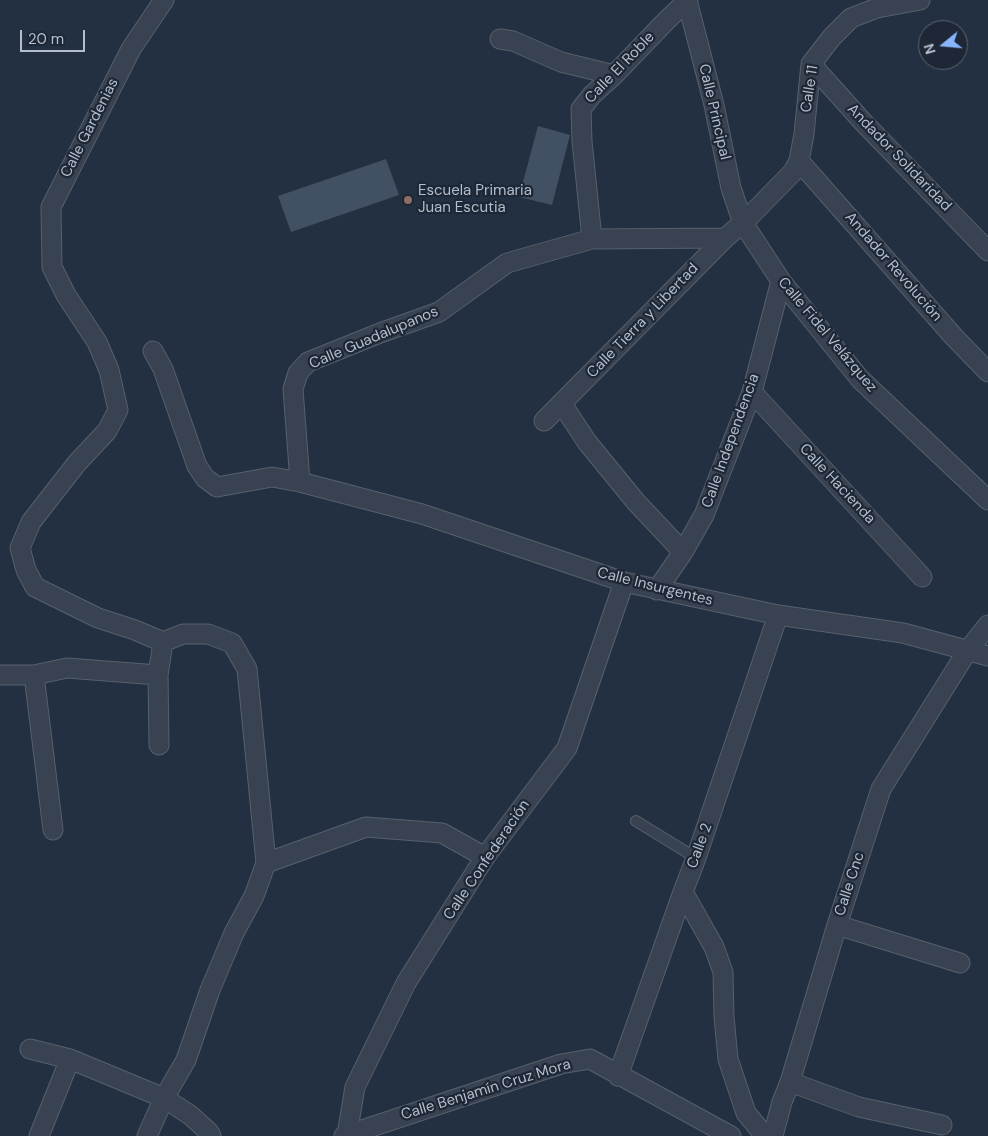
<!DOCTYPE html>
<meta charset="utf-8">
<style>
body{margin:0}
#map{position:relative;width:988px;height:1136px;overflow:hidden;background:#233041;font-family:"DM Sans",sans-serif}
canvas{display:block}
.north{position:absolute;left:918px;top:20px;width:50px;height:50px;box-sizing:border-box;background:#1d2735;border:1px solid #596371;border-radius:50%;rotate:253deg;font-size:14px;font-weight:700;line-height:20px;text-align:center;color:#b4bdcb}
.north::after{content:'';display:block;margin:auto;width:18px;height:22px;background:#87b4fd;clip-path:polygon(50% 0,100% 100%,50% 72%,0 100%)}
.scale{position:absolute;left:20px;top:30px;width:65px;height:22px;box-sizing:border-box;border:2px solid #b4bdcb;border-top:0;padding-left:6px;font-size:15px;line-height:18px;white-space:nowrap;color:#b4bdcb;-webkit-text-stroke:4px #1d2735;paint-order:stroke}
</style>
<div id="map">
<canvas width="988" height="1136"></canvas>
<div class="north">N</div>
<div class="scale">20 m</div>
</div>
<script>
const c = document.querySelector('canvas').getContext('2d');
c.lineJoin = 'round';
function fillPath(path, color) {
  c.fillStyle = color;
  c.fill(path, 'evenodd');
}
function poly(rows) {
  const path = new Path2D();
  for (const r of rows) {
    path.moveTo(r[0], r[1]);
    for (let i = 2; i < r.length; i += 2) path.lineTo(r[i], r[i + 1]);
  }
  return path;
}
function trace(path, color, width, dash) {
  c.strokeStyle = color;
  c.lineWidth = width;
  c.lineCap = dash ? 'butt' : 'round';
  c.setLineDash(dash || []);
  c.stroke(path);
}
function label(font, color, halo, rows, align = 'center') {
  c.font = font + ' "DM Sans",sans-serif';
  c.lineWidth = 4.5;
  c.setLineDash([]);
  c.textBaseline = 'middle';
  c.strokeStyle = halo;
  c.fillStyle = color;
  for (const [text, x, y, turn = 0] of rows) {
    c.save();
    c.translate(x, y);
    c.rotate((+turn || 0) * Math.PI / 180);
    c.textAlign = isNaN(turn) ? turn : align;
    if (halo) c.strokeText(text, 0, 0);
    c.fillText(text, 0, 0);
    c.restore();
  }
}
fillPath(poly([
 [538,126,570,135,552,205,519,197],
 [386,159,399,195,291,232,278,196]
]), '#425063');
const service = poly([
 [636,821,696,858]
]);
const minor = poly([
 [687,0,714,105,731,188,743,223,781,281,860,379,988,500],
 [500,39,513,41,561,62,614,75],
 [811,64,863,122,988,251],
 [799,161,954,337,988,372],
 [592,239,582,141,581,109,592,95,614,75,666,21,688,0],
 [153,351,163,369,197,466,205,478,217,487,272,477,300,482,422,514,624,582,778,615,903,633,988,656],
 [752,392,922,577],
 [562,404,587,442,636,502,683,552],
 [544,421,725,238,743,223,793,172,799,161,804,134,811,64,832,37,851,18,877,8,920,0],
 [300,482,293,389,298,373,308,362,380,333,439,312,507,263,592,239,725,238],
 [657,590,683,552,704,515,752,392,781,281],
 [0,675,34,675,67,668,158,675],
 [34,675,53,830],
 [159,745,158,675,163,642],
 [266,863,366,827,442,833,485,857],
 [683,892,714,947,723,972,724,1017,728,1059,746,1113,765,1136],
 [837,925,960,963],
 [30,1049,70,1059,164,1098,190,1115,208,1131,211,1136],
 [618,1076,683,892,696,858,778,615],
 [790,1082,859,1107,942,1125],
 [347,1135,355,1087,406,983,485,857,567,748,624,582],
 [39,1136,70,1059],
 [147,1136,164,1098,186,1060,210,990,234,933,254,896,266,863,247,669,232,643,208,634,183,634,163,642,135,630,98,618,35,587,26,570,20,548,31,522,77,463,107,431,118,410,109,370,97,342,66,295,52,267,51,207,131,49,164,0],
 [344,1136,561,1064,590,1059,731,1136],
 [773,1136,782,1102,790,1082,837,925,881,789,968,650,988,625]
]);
trace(service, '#56606e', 12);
trace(minor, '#56606e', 21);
trace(service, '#384250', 10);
trace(minor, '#384250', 19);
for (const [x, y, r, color] of [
 [408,200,5,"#8d6e63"]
]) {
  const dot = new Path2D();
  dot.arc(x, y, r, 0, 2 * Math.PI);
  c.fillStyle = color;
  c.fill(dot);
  trace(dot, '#1d2735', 2);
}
label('15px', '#b4bdcb', '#1d2735', [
 ["Calle El Roble",620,68,-46],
 ["Calle 11",810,89,-81],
 ["Calle Principal",714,112,77],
 ["Calle Gardenias",90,128,-63],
 ["Andador Solidaridad",899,158,46],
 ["Andador Revolución",893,267,49],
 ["Calle Tierra y Libertad",643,321,-46],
 ["Calle Fidel Velázquez",827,335,50],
 ["Calle Guadalupanos",374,338,-23],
 ["Calle Independencia",731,441,-70],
 ["Calle Hacienda",837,484,47],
 ["Calle Insurgentes",655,587,14],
 ["Calle 2",700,846,-70],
 ["Calle Confederación",487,860,-56],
 ["Calle Cnc",850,884,-72],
 ["Calle Benjamín Cruz Mora",486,1090,-17]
]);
label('15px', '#b4bdcb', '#1d2735', [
 ["Escuela Primaria",418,191],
 ["Juan Escutia",418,208]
], 'left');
</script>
